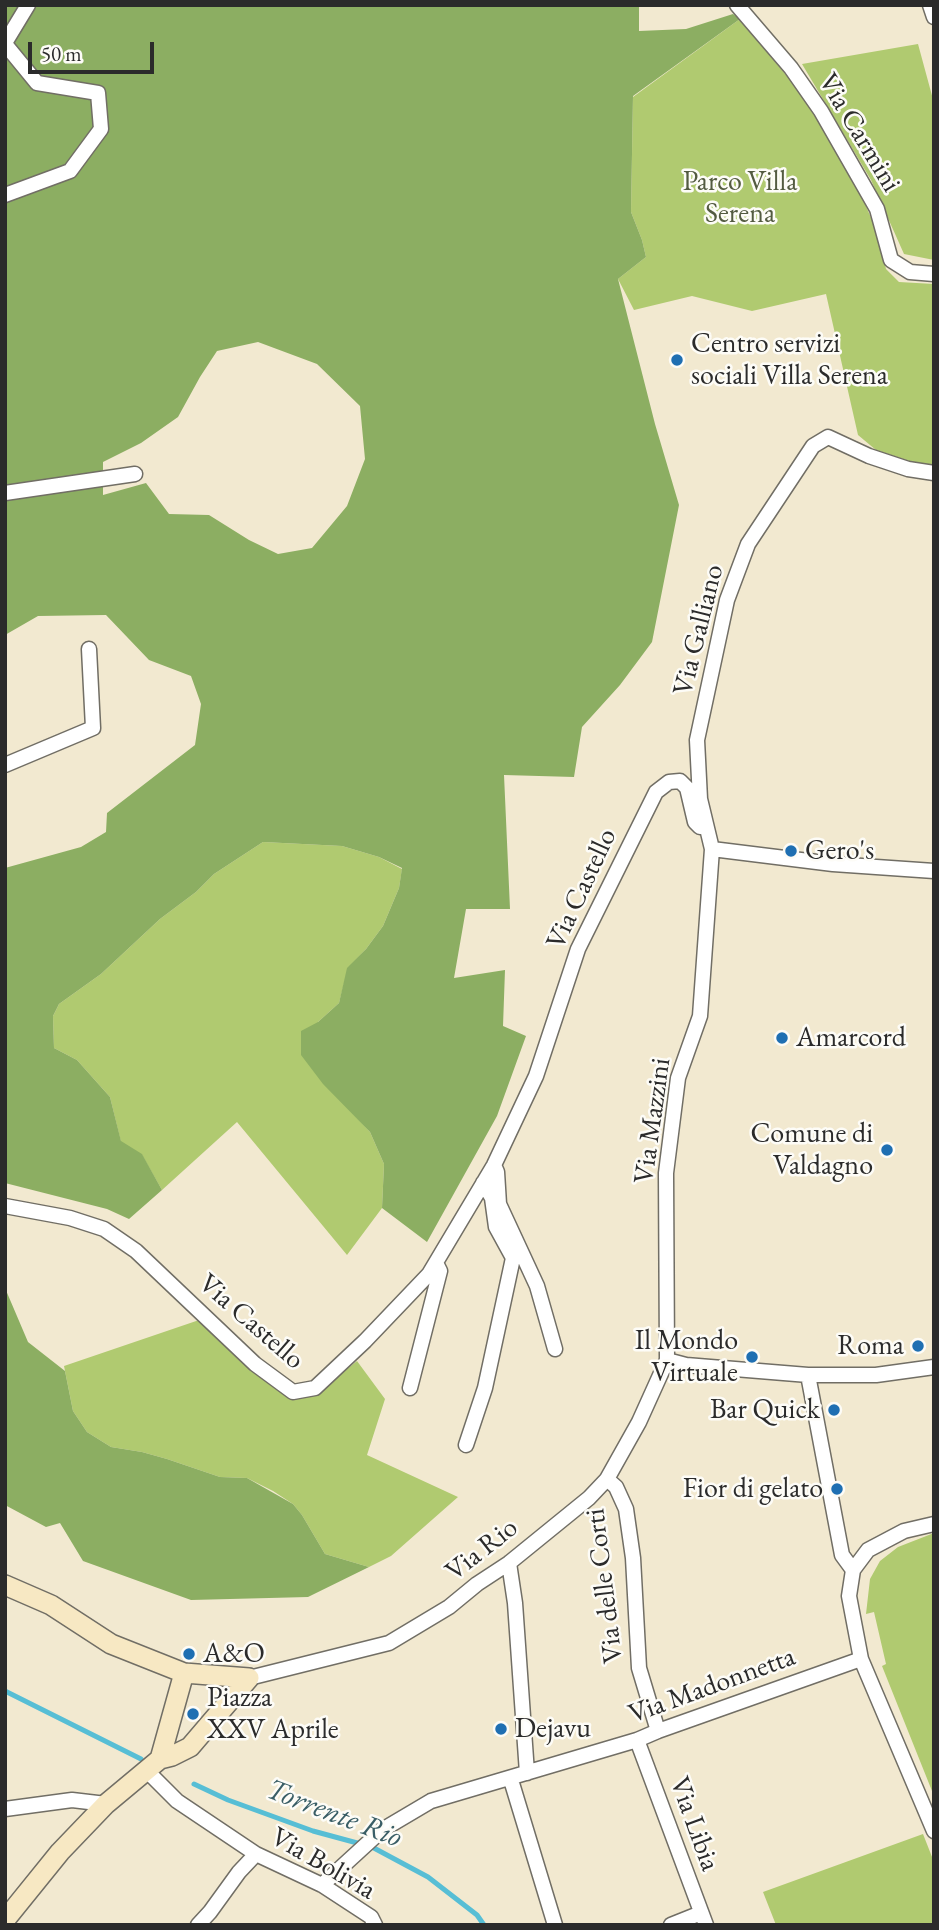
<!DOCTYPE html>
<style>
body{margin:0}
#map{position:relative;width:939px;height:1930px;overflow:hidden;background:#f2e9d0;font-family:"EB Garamond",serif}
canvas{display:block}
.frame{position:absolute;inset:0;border:7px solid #2b2b2b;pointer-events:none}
.scale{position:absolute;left:28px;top:42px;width:126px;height:32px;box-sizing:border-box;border:4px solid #2b2b2b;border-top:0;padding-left:9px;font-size:21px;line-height:24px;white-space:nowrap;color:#2b2b2b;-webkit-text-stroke:5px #fdfcf7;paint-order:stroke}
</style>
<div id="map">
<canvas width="939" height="1930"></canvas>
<div class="frame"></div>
<div class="scale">50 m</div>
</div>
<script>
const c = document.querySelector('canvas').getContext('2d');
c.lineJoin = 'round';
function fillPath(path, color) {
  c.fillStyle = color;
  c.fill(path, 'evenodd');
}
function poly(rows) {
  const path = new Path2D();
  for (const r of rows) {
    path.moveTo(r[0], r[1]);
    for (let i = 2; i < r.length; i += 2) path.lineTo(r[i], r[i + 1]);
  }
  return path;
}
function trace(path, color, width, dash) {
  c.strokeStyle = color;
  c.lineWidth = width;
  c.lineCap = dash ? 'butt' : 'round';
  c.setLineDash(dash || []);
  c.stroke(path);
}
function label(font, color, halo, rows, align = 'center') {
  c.font = font + ' "EB Garamond",serif';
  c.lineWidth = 5;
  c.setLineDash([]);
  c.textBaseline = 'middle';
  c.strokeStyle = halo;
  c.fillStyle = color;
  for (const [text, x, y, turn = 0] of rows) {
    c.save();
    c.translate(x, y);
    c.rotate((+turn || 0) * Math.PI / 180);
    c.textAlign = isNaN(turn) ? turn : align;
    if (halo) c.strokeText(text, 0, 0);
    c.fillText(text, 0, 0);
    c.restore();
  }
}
fillPath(poly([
 [740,19,800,92,856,183,878,234,886,269,899,282,934,284,934,466,915,463,876,450,858,435,826,294,752,311,692,296,634,310,618,279,646,257,642,240,631,212,633,97],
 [918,44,934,103,934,260,904,254,871,180,802,64],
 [263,842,342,846,379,857,402,869,399,888,383,926,366,949,348,968,339,1003,318,1022,349,1109,370,1132,384,1164,382,1208,347,1255,237,1122,162,1190,142,1155,121,1142,110,1097,77,1060,54,1048,53,1016,59,1004,101,974,160,919,196,892,214,874],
 [205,1318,290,1389,332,1381,357,1361,385,1399,367,1455,458,1497,391,1556,369,1567,325,1554,302,1515,293,1504,273,1491,247,1478,220,1477,167,1459,142,1452,111,1447,87,1432,73,1411,64,1366],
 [934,1533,934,1796,882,1666,886,1664,874,1612,866,1614,870,1579,880,1561,898,1547],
 [923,1834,934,1862,934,1925,776,1925,763,1892]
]), '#b0ca70');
fillPath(poly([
 [5,5,639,5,639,31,686,29,733,14,740,19,633,96,631,212,642,240,646,257,618,279,655,424,679,505,652,642,620,685,582,727,574,777,504,775,510,909,466,909,454,978,505,970,503,1026,526,1036,497,1116,427,1242,382,1208,384,1164,370,1132,323,1084,301,1055,301,1031,318,1022,339,1003,347,968,366,949,383,926,399,888,402,868,379,857,342,846,263,842,214,874,196,892,160,919,101,974,59,1004,53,1016,54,1048,77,1060,110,1097,121,1141,142,1154,162,1190,129,1219,107,1209,5,1183,5,868,81,847,106,832,107,813,195,745,201,704,191,676,149,660,106,615,38,616,5,635],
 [258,342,317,364,360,406,365,459,347,506,312,548,278,554,249,540,209,515,169,514,146,483,103,495,103,462,141,443,178,417,200,377,217,351],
 [5,1288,28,1342,65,1371,73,1411,87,1432,111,1447,142,1452,167,1459,220,1477,247,1478,293,1504,302,1515,325,1554,369,1567,308,1597,191,1600,83,1561,60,1523,46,1527,5,1505]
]), '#8cae62');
trace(poly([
 [5,1691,141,1759],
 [194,1784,228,1800,313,1831,372,1847,428,1877,477,1915,484,1925]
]), '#57bed5', 5);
const street = poly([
 [737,5,791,68,821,111,877,209,891,260,910,272,934,274],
 [930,5,934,17],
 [5,43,28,5],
 [5,44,37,83,98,93,101,129,70,171,5,195],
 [5,493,135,474],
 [5,765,93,728,89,649],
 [712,849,833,864,934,871],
 [494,1165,497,1172,499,1204,537,1286,555,1349],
 [5,1206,70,1218,104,1229,136,1251,255,1364,293,1392,315,1388,365,1341,429,1274,494,1165,536,1076,578,949,656,792,669,782,680,781,687,788,695,822,700,827,706,827],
 [667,1360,686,1365,808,1375,876,1375,934,1367],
 [808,1375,842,1555,853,1570],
 [410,1388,440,1271,436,1263],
 [466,1445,485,1388,513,1258,496,1227,492,1198,483,1183],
 [607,1479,616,1487,626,1509,633,1558,639,1668,658,1731],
 [934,1524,904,1531,868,1550,853,1570,849,1596,861,1659,934,1831],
 [509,1563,515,1603,527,1773],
 [249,1678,389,1643,449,1607,477,1584,509,1563,589,1498,607,1479,639,1422,667,1360,666,1173,678,1078,700,1016,712,849,700,799,697,740,727,600,748,544,813,446,828,437,869,456,908,469,934,473],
 [637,1740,706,1925],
 [146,1770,177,1801,256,1854,322,1885,371,1917,375,1925],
 [511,1780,555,1925],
 [5,1809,72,1800,106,1804],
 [322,1885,382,1830,431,1801,637,1740,658,1731,861,1659],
 [198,1925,210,1912,239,1872,256,1854],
 [671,1925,701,1913]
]);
const secondary = poly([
 [5,1585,51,1605,111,1644,184,1673,249,1678],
 [160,1759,184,1673],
 [5,1920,60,1852,106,1804,160,1759,172,1756,190,1747,249,1678]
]);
trace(street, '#716e65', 17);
trace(secondary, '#716e65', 22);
trace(street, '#fff', 14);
trace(secondary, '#f7e8c3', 19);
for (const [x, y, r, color] of [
 [677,360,7,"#1f6fb2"],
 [791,851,7,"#1f6fb2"],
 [782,1038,7,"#1f6fb2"],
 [887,1150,7,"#1f6fb2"],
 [918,1346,7,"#1f6fb2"],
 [752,1357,7,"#1f6fb2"],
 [834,1410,7,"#1f6fb2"],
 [837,1489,7,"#1f6fb2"],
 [189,1654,7,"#1f6fb2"],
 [193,1714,7,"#1f6fb2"],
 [501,1729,7,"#1f6fb2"]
]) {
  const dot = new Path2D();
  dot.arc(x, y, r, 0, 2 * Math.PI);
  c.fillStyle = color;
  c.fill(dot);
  trace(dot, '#fdfcf7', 2.5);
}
label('28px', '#2b2b2b', '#fdfcf7', [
 ["Via Carmini",859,133,59],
 ["Via Galliano",699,630,-76],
 ["Via Castello",582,889,-65],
 ["Via Mazzini",653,1121,-82],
 ["Via Castello",251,1322,41],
 ["Via Rio",482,1550,-38],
 ["Via delle Corti",605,1586,-97],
 ["Via Madonnetta",712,1686,-20],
 ["Via Libia",694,1824,70],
 ["Via Bolivia",323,1864,30]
]);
label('28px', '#535b40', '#fdfcf7', [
 ["Parco Villa",740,182],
 ["Serena",740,214]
]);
label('28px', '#2b2b2b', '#fdfcf7', [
 ["Centro servizi",691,344],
 ["sociali Villa Serena",691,376],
 ["Gero's",805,851],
 ["Amarcord",796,1038],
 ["Comune di",873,1134,"right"],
 ["Valdagno",873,1166,"right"],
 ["Il Mondo",738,1341,"right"],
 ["Virtuale",738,1373,"right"],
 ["Roma",904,1346,"right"],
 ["Bar Quick",820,1410,"right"],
 ["Fior di gelato",823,1489,"right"],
 ["A&O",203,1654],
 ["Piazza",207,1698],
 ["XXV Aprile",207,1730],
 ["Dejavu",515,1729]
], 'left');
label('italic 30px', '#3a5e66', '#fdfcf7', [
 ["Torrente Rio",334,1814,21]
]);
</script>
